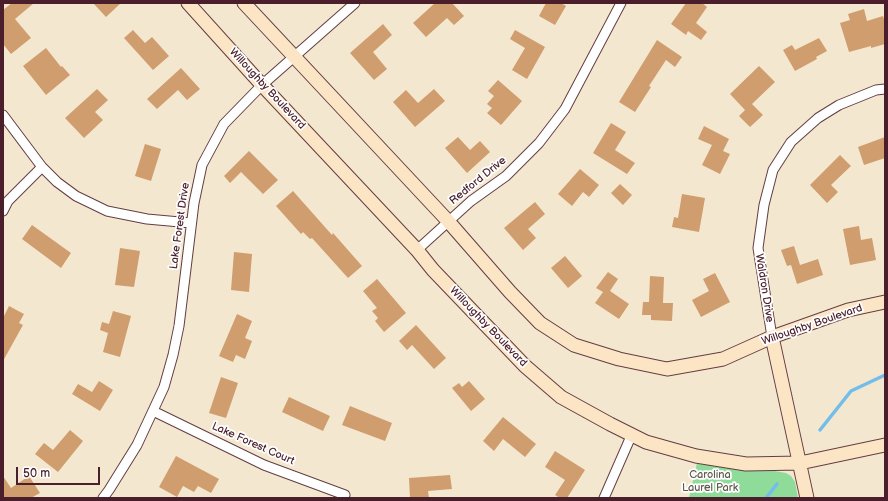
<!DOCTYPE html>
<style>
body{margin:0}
#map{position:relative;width:888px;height:501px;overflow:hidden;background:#f4e7cf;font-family:"Balsamiq Sans",sans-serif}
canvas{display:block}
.frame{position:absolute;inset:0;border:4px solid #4a1f2b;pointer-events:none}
.scale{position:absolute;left:16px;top:467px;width:84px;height:18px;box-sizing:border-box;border:2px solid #4a1f2b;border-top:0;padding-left:5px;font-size:12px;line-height:14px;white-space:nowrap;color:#4a1f2b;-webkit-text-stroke:3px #fff;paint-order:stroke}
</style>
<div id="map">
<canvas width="888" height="501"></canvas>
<div class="frame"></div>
<div class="scale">50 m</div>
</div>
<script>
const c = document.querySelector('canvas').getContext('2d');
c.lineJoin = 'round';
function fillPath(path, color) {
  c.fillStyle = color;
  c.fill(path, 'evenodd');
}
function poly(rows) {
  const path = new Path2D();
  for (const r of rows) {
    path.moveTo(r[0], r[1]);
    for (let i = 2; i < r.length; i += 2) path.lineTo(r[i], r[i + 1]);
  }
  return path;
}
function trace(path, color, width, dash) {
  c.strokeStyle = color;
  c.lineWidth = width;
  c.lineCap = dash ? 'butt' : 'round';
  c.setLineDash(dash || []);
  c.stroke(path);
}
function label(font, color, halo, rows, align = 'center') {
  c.font = font + ' "Balsamiq Sans",sans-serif';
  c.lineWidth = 3.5;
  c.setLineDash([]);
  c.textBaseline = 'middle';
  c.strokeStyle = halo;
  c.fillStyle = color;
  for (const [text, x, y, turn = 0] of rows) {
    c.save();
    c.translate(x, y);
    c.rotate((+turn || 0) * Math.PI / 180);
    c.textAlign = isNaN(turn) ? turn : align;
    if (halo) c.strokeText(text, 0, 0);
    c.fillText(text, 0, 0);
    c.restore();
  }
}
fillPath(poly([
 [697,463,738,469,775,471,786,473,791,476,795,482,798,498,689,498]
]), '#8fdc9a');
trace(poly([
 [820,430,851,391,885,375],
 [766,498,777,484]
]), '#73bdeb', 3.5);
fillPath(poly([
 [12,3,34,3,15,19,31,38,11,54,3,44,3,10],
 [93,3,121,3,106,17],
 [435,3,452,3,464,16,454,25,447,18,426,37,413,23],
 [546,3,561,3,566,6,555,25,539,16],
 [686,3,702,3,707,7,696,23,707,32,701,40,688,31,686,35,671,24],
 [864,9,867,21,883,16,885,22,885,44,871,48,871,46,849,52,840,23,850,20,848,14],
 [383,24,392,35,373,52,387,69,374,80,350,53],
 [133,30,145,43,152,37,169,56,153,70,124,38],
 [515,30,545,47,527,79,512,70,525,48,510,39],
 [819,38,827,51,816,57,817,59,795,71,783,50,792,45,795,50],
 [657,40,682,57,675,67,666,60,649,86,651,87,635,112,619,102],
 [46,48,61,67,62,66,70,75,46,95,23,66],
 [759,66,775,82,752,104,763,115,750,127,739,116,745,110,730,94],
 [181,68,200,89,187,100,178,90,157,109,147,99],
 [498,80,522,101,501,125,487,113,492,108,487,104,494,96,488,91],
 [97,89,108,100,95,112,103,120,84,138,65,118],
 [434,89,445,101,415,127,393,102,406,90,418,103],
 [611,123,626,132,615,150,635,163,627,174,593,153],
 [704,126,729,139,723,151,730,154,720,174,702,165,712,145,698,139],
 [458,137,470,150,480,141,490,152,467,173,445,148],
 [885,137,885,158,864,165,858,147],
 [145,144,161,149,151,181,135,176],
 [249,151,278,180,263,194,241,172,230,183,224,176],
 [840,155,851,166,831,185,838,192,827,203,810,185],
 [580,169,599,185,589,197,583,192,572,206,558,194],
 [620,184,632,195,623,205,611,193],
 [293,191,332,235,333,233,362,266,348,278,312,238,310,239,303,232,301,234,276,206],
 [682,194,705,198,699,232,672,227,674,217,678,218],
 [535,202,545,214,528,229,536,238,523,250,504,228],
 [32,225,71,253,61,268,22,239],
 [859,226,861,240,872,238,876,260,850,265,843,229],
 [794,246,800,265,818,259,823,275,797,284,791,265,787,266,781,250],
 [120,248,140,251,134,287,115,285],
 [234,252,252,254,249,292,231,290],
 [565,256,582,276,568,288,551,268],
 [608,272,618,279,610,291,629,304,619,319,595,303,603,292,596,288],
 [715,273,730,302,701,317,692,300,709,291,703,279],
 [650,276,664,277,663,303,673,303,672,321,651,320,651,315,642,315,643,302,649,302],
 [377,279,406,313,384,332,375,321,378,318,372,311,377,308,363,291],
 [9,306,24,314,19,323,23,325,3,361,3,318],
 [113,311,131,316,120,357,103,352,108,333,100,330,102,322,109,324],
 [237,314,252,321,245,338,252,341,245,359,236,355,233,362,219,356],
 [416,325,446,358,434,369,412,345,407,350,399,341],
 [221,377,238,383,226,418,209,413],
 [99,381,113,390,100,411,72,394,78,384,92,392],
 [469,381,485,399,471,411,452,388,459,383,462,387],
 [289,397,330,416,323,431,282,412],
 [350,406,392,423,385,441,342,425],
 [503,417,536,444,525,457,503,439,494,451,483,441],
 [70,430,83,441,58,472,35,454,44,443,53,450],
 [555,451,585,470,567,498,560,498,555,495,565,480,545,467],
 [176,456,219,479,211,493,198,486,194,492,183,486,177,497,159,487],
 [450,475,452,489,428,491,429,498,410,498,409,478],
 [3,476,11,488,29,476,40,493,31,498,3,498]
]), '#d09d6e');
const street = poly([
 [3,115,42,167,57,182,76,196,107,211,147,219,191,223],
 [3,211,8,201,42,167],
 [417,250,471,201,506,176,539,143,565,109,621,3],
 [772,337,758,248,764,205,773,170,791,142,818,118,839,105,876,90,885,89],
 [153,411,264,465,345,495],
 [103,498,109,490,137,445,164,387,173,355,179,326,194,203,202,165,224,124,262,85,355,3],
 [604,498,632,434]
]);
const secondary = poly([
 [188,3,262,85,417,250,433,270,525,366,561,397,610,424,646,442,696,456,746,464,800,463,885,445],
 [244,3,448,221,510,292,540,323,574,345,619,359,667,369,723,359,772,337,848,310,885,302],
 [772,337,807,498]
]);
trace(street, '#643d44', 11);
trace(secondary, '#643d44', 15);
trace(street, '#fff', 9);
trace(secondary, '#fce5c4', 13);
label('11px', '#4a1f2b', '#fff', [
 ["Willoughby Boulevard",267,89,47],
 ["Redford Drive",478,181,-39],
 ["Lake Forest Drive",180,226,-82],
 ["Waldron Drive",764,288,81],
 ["Willoughby Boulevard",812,325,-19],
 ["Willoughby Boulevard",488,327,46],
 ["Lake Forest Court",253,444,24]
]);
label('11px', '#5f584c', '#fff', [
 ["Carolina",710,475],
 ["Laurel Park",710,488]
]);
</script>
